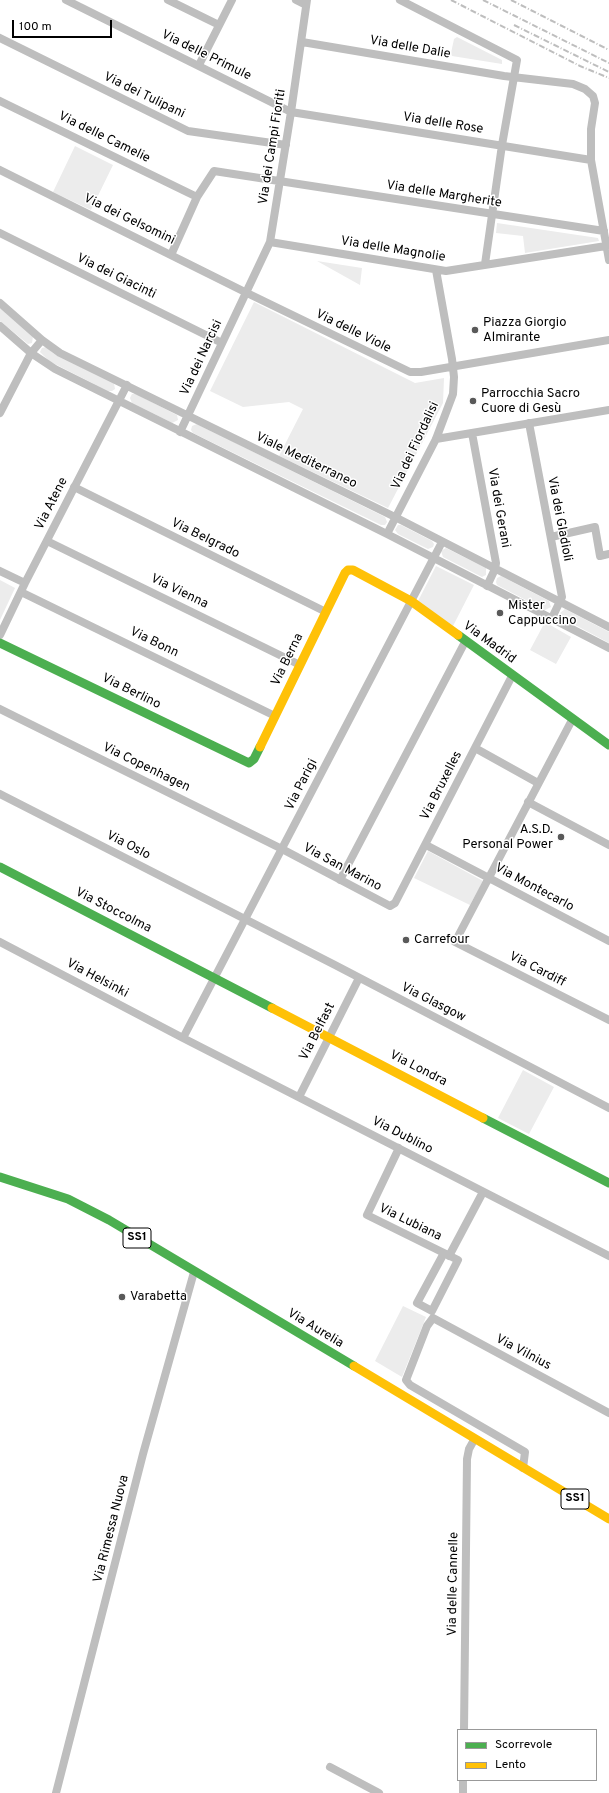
<!DOCTYPE html>
<meta charset="utf-8">
<style>
body{margin:0}
#map{position:relative;width:609px;height:1793px;overflow:hidden;background:#fff;font-family:Overpass,sans-serif}
canvas{display:block}
.legend{position:absolute;left:457px;top:1729px;width:140px;height:52px;box-sizing:border-box;background:#fff;border:1px solid #999;margin:0;padding:5px 7px;list-style:none;font-size:12px;color:#000}
.legend li{display:flex;align-items:center;gap:8px;height:20px}
.legend b{width:20px;border:1px solid #999}
.scale{position:absolute;left:12px;top:20px;width:100px;height:18px;box-sizing:border-box;border:2px solid #000;border-top:0;padding-left:5px;font-size:12px;line-height:14px;white-space:nowrap;color:#000;-webkit-text-stroke:3px #fff;paint-order:stroke}
</style>
<div id="map">
<canvas width="609" height="1793"></canvas>
<ul class="legend">
<li><b style="height:5px;background:#4caf50"></b>Scorrevole</li>
<li><b style="height:5px;background:#ffc107"></b>Lento</li>
</ul>
<div class="scale">100 m</div>
</div>
<script>
const c = document.querySelector('canvas').getContext('2d');
c.lineJoin = 'round';
function fillPath(path, color) {
  c.fillStyle = color;
  c.fill(path, 'evenodd');
}
function poly(rows) {
  const path = new Path2D();
  for (const r of rows) {
    path.moveTo(r[0], r[1]);
    for (let i = 2; i < r.length; i += 2) path.lineTo(r[i], r[i + 1]);
  }
  return path;
}
function trace(path, color, width, dash) {
  c.strokeStyle = color;
  c.lineWidth = width;
  c.lineCap = dash ? 'butt' : 'round';
  c.setLineDash(dash || []);
  c.stroke(path);
}
function label(font, color, halo, rows, align = 'center') {
  c.font = font + ' Overpass,sans-serif';
  c.lineWidth = 3;
  c.setLineDash([]);
  c.textBaseline = 'middle';
  c.strokeStyle = halo;
  c.fillStyle = color;
  for (const [text, x, y, turn = 0] of rows) {
    c.save();
    c.translate(x, y);
    c.rotate((+turn || 0) * Math.PI / 180);
    c.textAlign = isNaN(turn) ? turn : align;
    if (halo) c.strokeText(text, 0, 0);
    c.fillText(text, 0, 0);
    c.restore();
  }
}
fillPath(poly([
 [457,37,502,60,502,64,452,56,451,53,454,39],
 [75,146,113,165,91,210,53,192],
 [497,223,598,238,599,241,525,253,523,236,496,233],
 [317,261,362,268,360,285],
 [254,302,415,383,444,378,443,403,388,508,279,456,303,409,289,402,243,407,210,391],
 [0,308,33,336,32,343,28,344,0,321],
 [46,347,53,353,114,383,115,389,112,391,108,391,49,361,40,352,42,348],
 [132,394,136,394,177,415,178,420,172,423,132,403,130,398],
 [197,424,385,517,387,522,385,525,381,525,193,433,191,430,192,426],
 [398,525,401,525,432,541,434,544,433,547,428,549,398,534,395,530],
 [446,548,486,568,486,575,482,577,443,557,441,551],
 [436,566,474,585,453,626,418,601],
 [501,576,549,601,551,607,545,610,497,585,496,582,497,578],
 [0,580,15,588,0,620],
 [565,609,609,632,609,643,562,618,560,613],
 [545,622,571,637,556,664,530,650],
 [428,851,483,881,470,905,414,878],
 [523,1070,554,1087,529,1134,498,1118],
 [403,1306,426,1317,402,1377,375,1361]
]), '#ececec');
trace(poly([
 [66,0,291,112,591,160],
 [168,0,219,25],
 [296,0,306,5],
 [400,0,517,60,502,145,485,264],
 [0,38,188,131,286,145],
 [302,42,504,76,573,84,585,89,593,96,595,103,591,129,591,160,609,260],
 [199,65,232,0],
 [0,101,197,197],
 [0,170,247,293,410,372,421,372,609,340],
 [0,233,222,343],
 [270,242,446,271,606,246],
 [171,255,197,197,214,171,604,231],
 [0,303,42,340,60,353,395,517,609,627],
 [0,326,31,353,55,369,387,534,609,648],
 [0,413,31,353,42,340],
 [529,423,562,597,552,618],
 [180,432,270,242,291,112,307,0],
 [472,433,496,563,495,569,487,586],
 [436,439,609,410],
 [74,487,326,612],
 [387,534,436,439,453,394,454,377,452,359,436,270],
 [551,537,595,527,600,556,609,554],
 [47,541,300,665],
 [0,571,25,583],
 [21,592,275,716],
 [0,635,25,583,127,385],
 [0,709,282,849,390,906,395,903,512,676],
 [572,720,455,942,609,1020],
 [475,748,538,783],
 [0,794,335,965,609,1108],
 [528,802,609,845],
 [426,845,609,941],
 [340,880,465,642],
 [0,942,183,1038,609,1256],
 [183,1038,442,542],
 [299,1097,359,978],
 [399,1148,367,1215,444,1253,458,1260,432,1311,417,1303,444,1253],
 [449,1256,483,1192],
 [433,1318,427,1326,406,1380,410,1385,525,1452,523,1468],
 [433,1318,609,1413],
 [464,1730,467,1459,469,1449,474,1440],
 [330,1767,379,1793],
 [56,1793,143,1454,194,1272],
 [463,1793,463,1780]
]), '#bebebe', 8);
trace(poly([
 [458,635,609,745],
 [0,643,249,763,254,759,260,747],
 [0,867,272,1008],
 [483,1118,609,1183],
 [0,1177,68,1199,109,1220,354,1366]
]), '#4caf50', 9);
trace(poly([
 [260,747,345,573,348,570,353,570,411,601,458,635],
 [272,1008,483,1118],
 [354,1366,609,1519]
]), '#ffc107', 9);
trace(poly([
 [451,0,580,66,609,78],
 [483,0,609,63],
 [511,0,609,50],
 [514,25,609,72]
]), '#bebebe', 2, [6, 2, 1, 2]);
for (const [x, y, r, color] of [
 [475,330,4,"#595959"],
 [473,401,4,"#595959"],
 [500,613,4,"#595959"],
 [561,837,4,"#595959"],
 [406,940,4,"#595959"],
 [122,1297,4,"#595959"]
]) {
  const dot = new Path2D();
  dot.arc(x, y, r, 0, 2 * Math.PI);
  c.fillStyle = color;
  c.fill(dot);
  trace(dot, '#fff', 1.5);
}
for (const [x, y, w] of [
 [137,1238,28],
 [575,1499,28]
]) {
  const box = new Path2D();
  box.roundRect(x - w / 2, y - 10, w, 20, 3);
  c.fillStyle = '#fff';
  c.fill(box);
  trace(box, '#000', 1);
}
label('bold 12px', '#000', null, [
 ["SS1",137,1238],
 ["SS1",575,1499]
]);
label('13px', '#000', '#fff', [
 ["Via delle Dalie",410,48,10],
 ["Via delle Primule",206,56,26],
 ["Via dei Tulipani",144,96,26],
 ["Via delle Rose",443,124,9],
 ["Via delle Camelie",104,138,26],
 ["Via dei Campi Fioriti",273,147,-81],
 ["Via delle Margherite",444,195,9],
 ["Via dei Gelsomini",129,220,26],
 ["Via delle Magnolie",393,250,9],
 ["Via dei Giacinti",116,277,26],
 ["Via delle Viole",353,332,26],
 ["Via dei Narcisi",202,358,-65],
 ["Via dei Fiordalisi",416,446,-65],
 ["Viale Mediterraneo",306,461,26],
 ["Via Atene",52,504,-63],
 ["Via dei Gerani",498,508,80],
 ["Via dei Gladioli",559,519,79],
 ["Via Belgrado",205,539,26],
 ["Via Vienna",179,592,26],
 ["Via Bonn",154,643,26],
 ["Via Madrid",489,643,36],
 ["Via Berna",288,660,-64],
 ["Via Berlino",131,692,26],
 ["Via Copenhagen",146,768,26],
 ["Via Parigi",302,785,-63],
 ["Via Bruxelles",442,786,-63],
 ["Via Oslo",128,846,27],
 ["Via San Marino",342,868,28],
 ["Via Montecarlo",534,888,28],
 ["Via Stoccolma",113,911,27],
 ["Via Cardiff",537,970,27],
 ["Via Helsinki",97,979,28],
 ["Via Glasgow",433,1003,27],
 ["Via Belfast",318,1032,-63],
 ["Via Londra",418,1069,27],
 ["Via Dublino",402,1136,27],
 ["Via Lubiana",410,1223,26],
 ["Via Aurelia",315,1329,31],
 ["Via Vilnius",523,1353,28],
 ["Via Rimessa Nuova",112,1529,-76],
 ["Via delle Cannelle",454,1584,-89]
]);
label('13px', '#000', '#fff', [
 ["Piazza Giorgio",483,323],
 ["Almirante",483,338],
 ["Parrocchia Sacro",481,394],
 ["Cuore di Gesù",481,409],
 ["Mister",508,606],
 ["Cappuccino",508,621],
 ["A.S.D.",553,830,"right"],
 ["Personal Power",553,845,"right"],
 ["Carrefour",414,940],
 ["Varabetta",130,1297]
], 'left');
</script>
